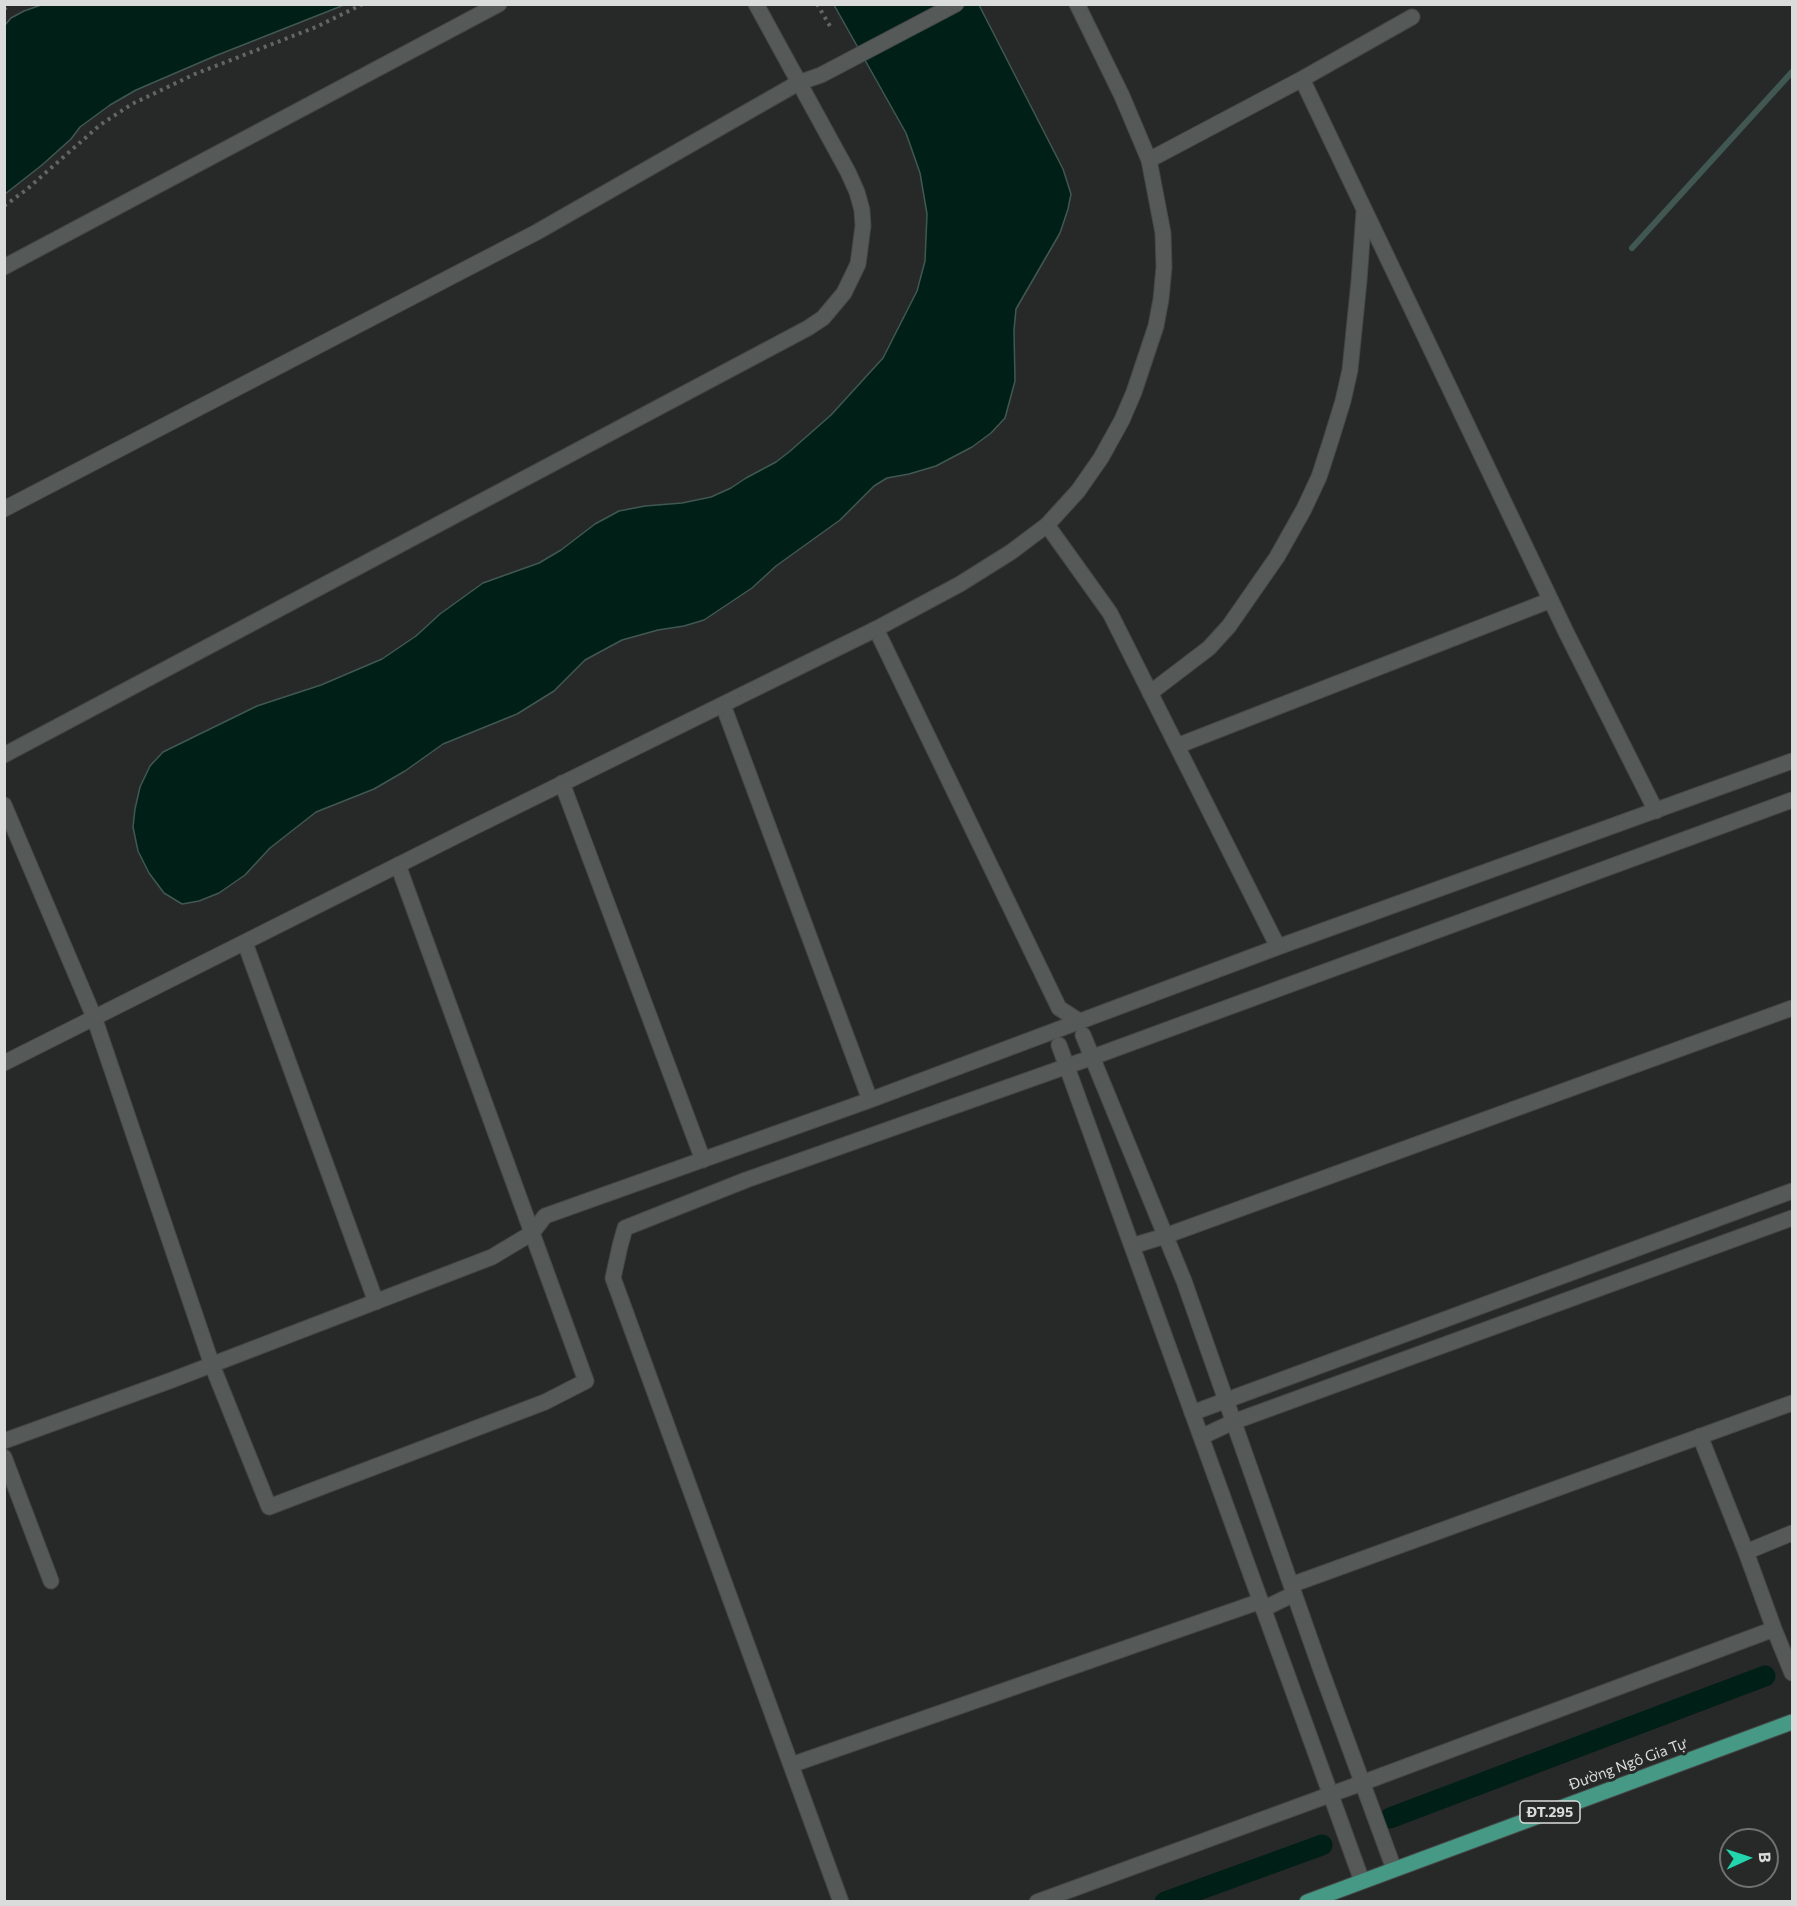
<!DOCTYPE html>
<meta charset="utf-8">
<style>
body{margin:0}
#map{position:relative;width:1797px;height:1906px;overflow:hidden;background:#262928;font-family:Commissioner,sans-serif}
canvas{display:block}
.frame{position:absolute;inset:0;border:6px solid #dadcdb;pointer-events:none}
.north{position:absolute;left:1719px;top:1828px;width:60px;height:60px;box-sizing:border-box;background:#262928;border:2px solid #6e7170;border-radius:50%;rotate:87deg;font-size:16px;font-weight:700;line-height:24px;text-align:center;color:#dadcdb}
.north::after{content:'';display:block;margin:auto;width:21px;height:27px;background:#22d5af;clip-path:polygon(50% 0,100% 100%,50% 72%,0 100%)}
</style>
<div id="map">
<canvas width="1797" height="1906"></canvas>
<div class="frame"></div>
<div class="north">B</div>
</div>
<script>
const c = document.querySelector('canvas').getContext('2d');
c.lineJoin = 'round';
function fillPath(path, color) {
  c.fillStyle = color;
  c.fill(path, 'evenodd');
}
function poly(rows) {
  const path = new Path2D();
  for (const r of rows) {
    path.moveTo(r[0], r[1]);
    for (let i = 2; i < r.length; i += 2) path.lineTo(r[i], r[i + 1]);
  }
  return path;
}
function trace(path, color, width, dash) {
  c.strokeStyle = color;
  c.lineWidth = width;
  c.lineCap = dash ? 'butt' : 'round';
  c.setLineDash(dash || []);
  c.stroke(path);
}
function label(font, color, halo, rows, align = 'center') {
  c.font = font + ' Commissioner,sans-serif';
  c.lineWidth = 6;
  c.setLineDash([]);
  c.textBaseline = 'middle';
  c.strokeStyle = halo;
  c.fillStyle = color;
  for (const [text, x, y, turn = 0] of rows) {
    c.save();
    c.translate(x, y);
    c.rotate((+turn || 0) * Math.PI / 180);
    c.textAlign = isNaN(turn) ? turn : align;
    if (halo) c.strokeText(text, 0, 0);
    c.fillText(text, 0, 0);
    c.restore();
  }
}
const water = poly([
 [44,4,344,4,344,5,215,56,136,90,110,105,80,127,71,139,42,165,5,194,5,25,11,18,24,11,44,4],
 [834,5,979,5,1063,169,1071,194,1068,209,1060,233,1016,309,1014,330,1015,381,1005,418,991,433,972,447,936,466,909,474,887,478,874,486,840,520,776,566,752,588,704,620,684,626,658,630,622,640,585,660,554,691,517,714,443,744,405,771,374,789,316,812,270,848,245,875,219,893,199,901,182,904,164,893,149,873,138,851,133,827,135,809,140,787,150,766,163,752,257,706,321,685,382,659,416,636,440,614,483,583,539,563,561,550,595,524,619,511,645,506,682,503,711,497,731,488,746,478,776,462,789,452,831,415,883,358,917,291,925,261,927,214,920,173,906,133,834,5]
]);
fillPath(water, '#001f17');
trace(water, '#415852', 1.5);
trace(poly([
 [1632,248,1792,72]
]), '#415852', 6);
trace(poly([
 [1390,1818,1765,1676],
 [1165,1902,1322,1845]
]), '#001f17', 21);
const minor = poly([
 [1302,79,1566,632,1656,811],
 [1149,160,1302,79,1412,17],
 [4,267,499,4],
 [4,509,537,232,798,83,821,75,956,4],
 [1047,525,1110,613,1278,947],
 [876,629,1059,1008,1079,1021],
 [1150,693,1209,648,1229,626,1277,557,1304,509,1319,477,1331,440,1343,401,1350,370,1359,281,1364,212],
 [723,705,870,1100],
 [1177,746,1551,600],
 [4,755,808,328,823,318,844,293,858,264,863,226,862,210,857,192,848,172,756,4],
 [562,783,703,1160],
 [4,805,94,1017,212,1365,269,1507,545,1402,586,1381,398,865],
 [245,943,376,1302],
 [1083,1035,1184,1281,1321,1670,1394,1869],
 [1059,1045,1362,1881],
 [1132,1246,1165,1236,1792,1008],
 [1192,1413,1792,1191],
 [1700,1436,1746,1552,1774,1629,1792,1673],
 [1201,1437,1233,1422,1792,1218],
 [4,1441,172,1380,492,1257,532,1233,545,1216,870,1100,1278,947,1792,761],
 [4,1457,51,1581],
 [1746,1552,1792,1533],
 [1291,1585,1792,1403],
 [1263,1609,1294,1594],
 [791,1765,1261,1601],
 [841,1902,613,1278,620,1246,625,1228,746,1180,1093,1057,1792,800],
 [1037,1902,1362,1783,1774,1629]
]);
const tertiary = poly([
 [4,1063,470,829,876,629,960,584,1011,552,1047,525,1078,491,1101,458,1122,420,1134,392,1156,326,1161,299,1164,267,1163,233,1149,160,1122,96,1077,4]
]);
const primary = poly([
 [1307,1902,1792,1722]
]);
trace(minor, '#444746', 17);
trace(tertiary, '#444746', 17);
trace(primary, '#444746', 17);
trace(poly([
 [817,4,830,26],
 [4,9,11,4],
 [4,206,26,190,100,125,132,104,195,74,316,27,363,4]
]), '#636665', 4, [3, 4.5]);
trace(minor, '#555957', 15);
trace(tertiary, '#555957', 15);
trace(primary, '#459985', 15);
for (const [x, y, w] of [
 [1550,1812,60]
]) {
  const box = new Path2D();
  box.roundRect(x - w / 2, y - 11, w, 22, 4.5);
  c.fillStyle = '#262928';
  c.fill(box);
  trace(box, '#dadcdb', 1.5);
}
label('bold 14px', '#dadcdb', null, [
 ["ĐT.295",1550,1812]
]);
label('15px', '#dadcdb', '#262928', [
 ["Đường Ngô Gia Tự",1628,1764,-20]
]);
</script>
